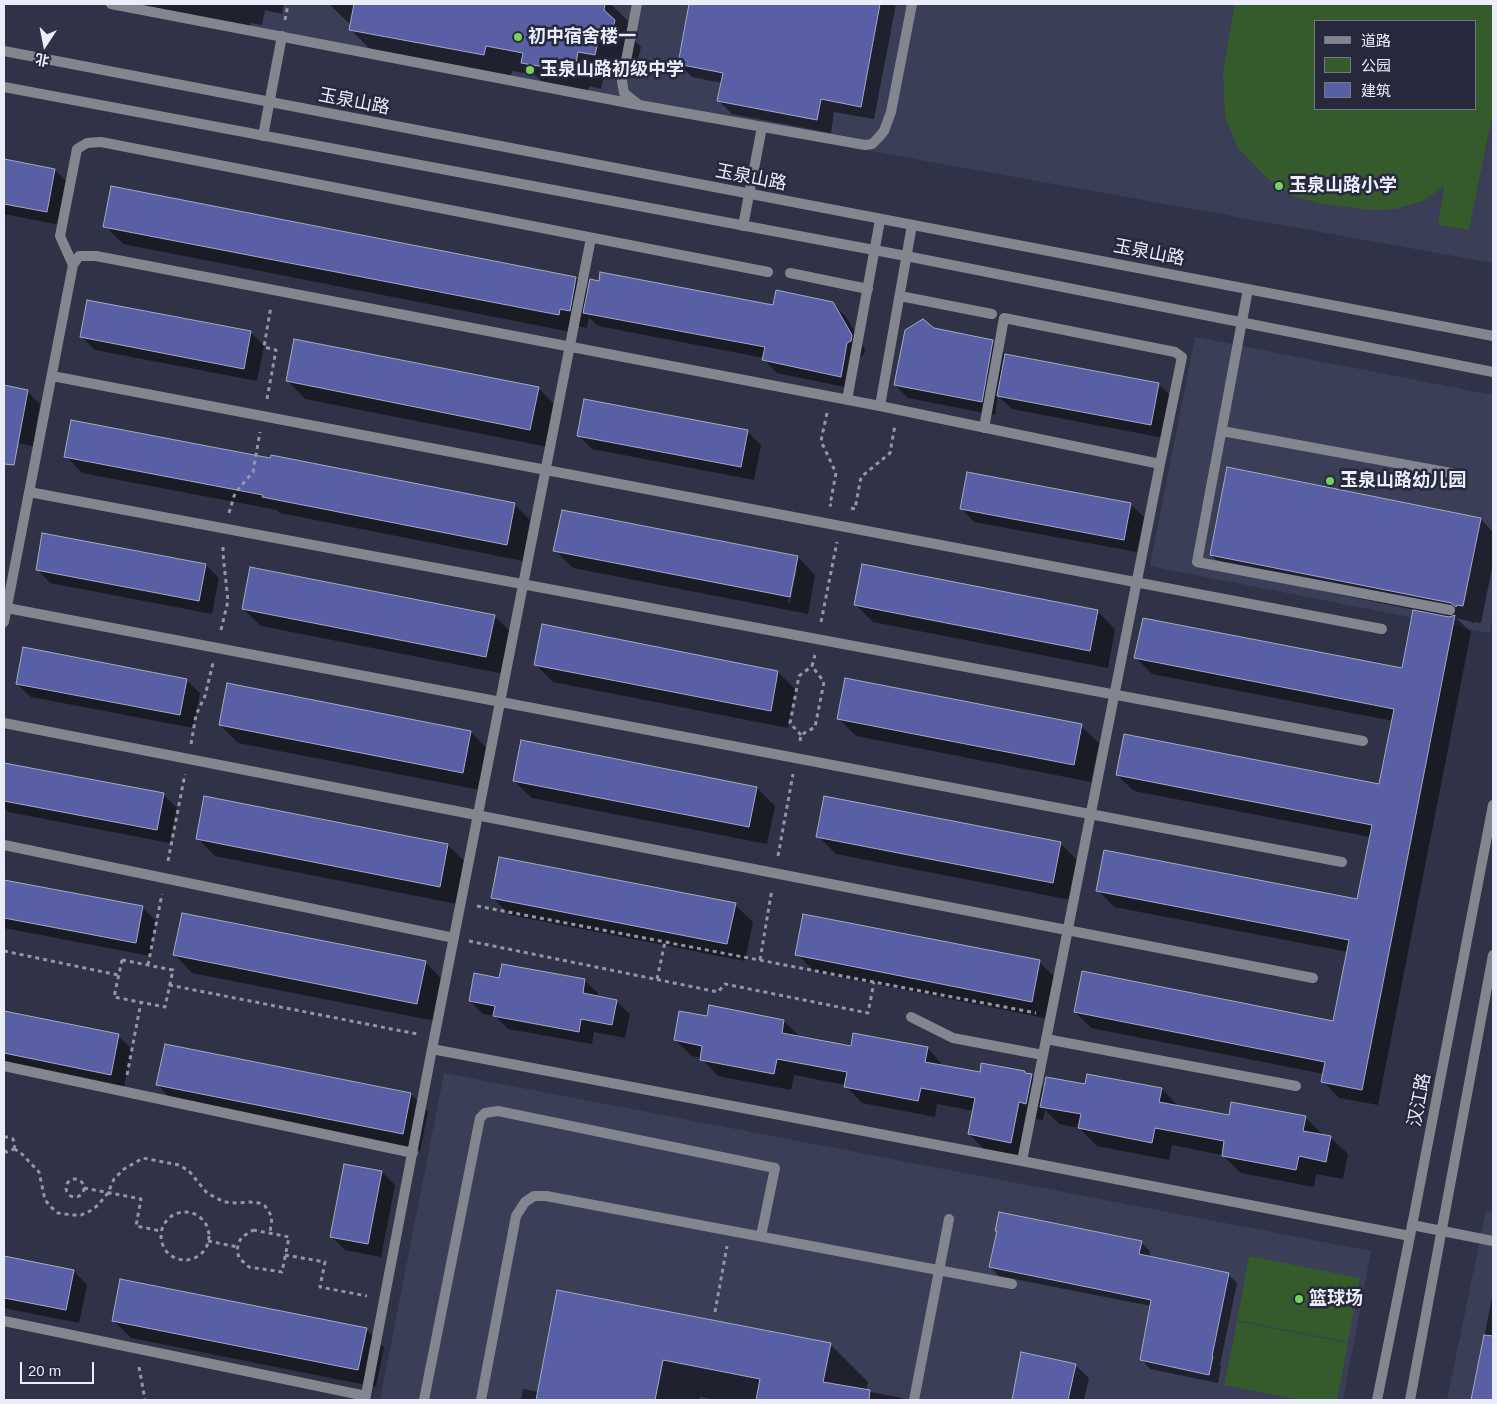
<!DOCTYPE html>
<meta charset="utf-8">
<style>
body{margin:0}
#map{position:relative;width:1497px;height:1404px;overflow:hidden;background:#303347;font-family:Helvetica,"Noto Sans SC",sans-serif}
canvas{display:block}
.frame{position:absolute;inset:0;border:5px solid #ebedfa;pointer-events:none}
.legend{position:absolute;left:1314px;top:20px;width:162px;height:90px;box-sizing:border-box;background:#26293c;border:1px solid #757788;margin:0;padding:6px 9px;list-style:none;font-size:15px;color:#ebedfa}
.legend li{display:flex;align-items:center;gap:10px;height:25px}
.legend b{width:25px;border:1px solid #757788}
.north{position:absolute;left:20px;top:20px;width:50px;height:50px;-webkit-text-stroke:4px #26293c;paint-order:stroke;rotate:191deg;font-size:14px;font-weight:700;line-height:20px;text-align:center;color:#ebedfa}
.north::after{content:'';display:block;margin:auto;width:18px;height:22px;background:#ebedfa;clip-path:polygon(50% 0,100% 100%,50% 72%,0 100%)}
.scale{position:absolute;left:20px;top:1362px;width:74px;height:22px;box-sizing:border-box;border:2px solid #ebedfa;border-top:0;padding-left:6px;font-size:15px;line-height:18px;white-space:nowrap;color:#ebedfa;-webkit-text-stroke:4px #26293c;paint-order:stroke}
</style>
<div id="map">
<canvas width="1497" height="1404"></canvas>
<div class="frame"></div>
<ul class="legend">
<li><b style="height:6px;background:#83858f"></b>道路</li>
<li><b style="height:14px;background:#355a2b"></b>公园</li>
<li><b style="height:14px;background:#585fa5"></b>建筑</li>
</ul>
<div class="north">北</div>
<div class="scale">20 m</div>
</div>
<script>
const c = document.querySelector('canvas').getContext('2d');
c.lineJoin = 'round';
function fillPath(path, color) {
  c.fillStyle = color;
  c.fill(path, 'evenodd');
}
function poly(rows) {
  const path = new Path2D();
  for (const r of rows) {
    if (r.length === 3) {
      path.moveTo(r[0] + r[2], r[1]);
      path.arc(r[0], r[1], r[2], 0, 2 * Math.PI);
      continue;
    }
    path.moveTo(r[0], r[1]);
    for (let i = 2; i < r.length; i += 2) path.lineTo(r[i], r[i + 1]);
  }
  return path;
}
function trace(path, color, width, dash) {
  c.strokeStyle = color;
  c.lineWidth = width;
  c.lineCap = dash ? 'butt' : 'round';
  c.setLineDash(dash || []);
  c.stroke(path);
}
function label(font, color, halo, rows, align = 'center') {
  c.font = font + ' Helvetica,"Noto Sans SC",sans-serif';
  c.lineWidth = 5;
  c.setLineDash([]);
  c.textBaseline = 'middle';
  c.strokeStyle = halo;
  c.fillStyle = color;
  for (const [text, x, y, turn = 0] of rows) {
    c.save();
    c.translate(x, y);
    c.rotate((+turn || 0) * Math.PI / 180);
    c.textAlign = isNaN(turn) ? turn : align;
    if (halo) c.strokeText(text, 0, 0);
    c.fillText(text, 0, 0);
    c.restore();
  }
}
fillPath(poly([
 [94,4,1493,4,1493,263,609,104,282,36],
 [1316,21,1476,21,1476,109,1316,109],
 [1195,337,1493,395,1493,616,1490,633,1150,566],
 [444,1073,1371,1251,1343,1400,380,1400],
 [1486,1210,1493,1212,1493,1400,1447,1400]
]), '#3a3e57');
fillPath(poly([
 [1235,4,1493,4,1493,112,1469,230,1438,225,1444,186,1423,201,1396,209,1370,210,1318,203,1293,196,1267,178,1238,148,1225,117,1223,71],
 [1316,21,1476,21,1476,109,1316,109],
 [1249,1256,1360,1278,1348,1342,1237,1320],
 [1237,1321,1348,1343,1337,1400,1300,1400,1224,1385]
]), '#355a2b');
fillPath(poly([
 [115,4,284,4,282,14,265,10,262,25,251,23,250,30],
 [329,4,611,4,632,25,630,36,641,47,637,62,623,67,620,80,604,77,601,89,589,86,588,95,548,88,535,75,512,71,510,80,376,55,350,29,351,25],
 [690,4,896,4,874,119,834,112,831,133,732,114,719,101,722,83,692,77,679,64],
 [4,160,55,170,68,183,60,225,4,214],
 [105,226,576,278,589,291,774,306,832,303,846,317,865,349,864,354,860,357,854,389,777,373,764,360,764,358,598,326,589,317,587,328,577,326,576,333,123,244],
 [934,329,992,341,1006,355,1158,384,1172,397,1164,438,1012,409,998,396,995,415,908,398,895,385],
 [251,333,264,346,257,381,95,350,82,337],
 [288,381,538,388,556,406,548,447,305,399],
 [4,386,27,391,40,404,33,446,4,441],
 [747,431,761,445,754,480,592,449,578,435],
 [66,456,514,504,530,520,523,561,280,513,277,510,82,473],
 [1130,504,1144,517,1137,552,974,522,961,508],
 [1481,519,1493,532,1493,563,1481,623,1474,622,1474,624,1470,621,1456,618,1471,632,1378,1105,1339,1098,1323,1081,1324,1074,1091,1028,1075,1012,1334,1022,1348,952,1114,907,1098,890,1358,901,1370,837,1134,791,1117,775,1380,786,1393,721,1152,674,1136,658,1403,670,1415,610,1229,572,1211,555],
 [555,550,798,557,815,575,808,614,573,568],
 [794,569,797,569,790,603,788,603],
 [206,565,219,578,212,614,50,583,37,569],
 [855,604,1098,612,1115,629,1108,668,873,622],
 [243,609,494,616,512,633,504,674,261,626],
 [535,664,778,672,796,690,788,728,553,682],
 [186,680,200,693,193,728,31,697,17,684],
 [838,718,1081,726,1099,743,1091,782,856,736],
 [220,725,471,732,488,750,480,790,238,743],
 [4,764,163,794,177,808,170,843,8,812,4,808],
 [514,781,757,788,775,806,767,844,532,798],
 [205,797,448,845,466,863,457,904,215,856,197,838],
 [818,836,1060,843,1078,861,1071,900,836,854],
 [4,881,143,908,156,921,150,956,4,928],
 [492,897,735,905,753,922,745,961,510,915],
 [797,954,1039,962,1057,979,1050,1019,815,972],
 [175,955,425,962,443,980,435,1021,192,973],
 [500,979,584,980,598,993,597,997,616,1001,630,1014,625,1038,594,1032,592,1044,508,1029,495,1016,483,1014,470,1001],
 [4,1013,118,1036,132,1049,124,1087,4,1063],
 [708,1017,784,1021,801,1038,852,1047,928,1048,944,1067,981,1074,1024,1072,1032,1075,1045,1088,1086,1086,1162,1089,1179,1107,1230,1116,1305,1117,1324,1136,1330,1137,1348,1154,1343,1179,1316,1174,1314,1187,1241,1173,1222,1155,1172,1145,1169,1160,1097,1146,1079,1128,1059,1124,1045,1110,1043,1120,1035,1119,1028,1159,986,1151,969,1134,974,1111,937,1104,935,1117,862,1103,845,1085,794,1075,791,1090,718,1076,701,1058,692,1056,675,1040],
 [158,1085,411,1094,428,1112,420,1151,175,1103],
 [382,1172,395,1185,381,1257,345,1250,331,1236],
 [1141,1242,1150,1251,1149,1257,1228,1274,1237,1283,1220,1365,1221,1366,1218,1383,1150,1369,1142,1360,1151,1306,999,1276,990,1267],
 [4,1257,74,1271,87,1285,79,1323,4,1308],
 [558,1292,830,1344,868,1382,866,1391,902,1398,904,1400,718,1400,700,1397,699,1400,521,1400,523,1389,539,1392],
 [1493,1292,1493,1400,1472,1400],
 [113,1320,366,1329,384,1347,376,1387,131,1338],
 [1022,1354,1075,1365,1089,1378,1084,1400,1013,1400]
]), '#0007');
const building = poly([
 [354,4,605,4,604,10,615,20,611,36,598,42,595,55,578,52,576,64,563,61,562,70,521,63,523,53,486,46,484,55,349,30,354,4],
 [689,4,880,4,861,107,821,99,817,120,717,101,723,73,678,64,689,4],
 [4,159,55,169,47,212,4,204,4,159],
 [111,186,576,277,570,311,560,309,559,315,103,227,111,186],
 [600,272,773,305,776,290,833,302,852,335,851,341,847,343,841,377,762,360,765,347,583,313,590,279,599,281,600,272],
 [87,300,251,331,244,369,80,337,87,300],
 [923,319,934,328,993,340,982,402,894,385,905,330,923,319],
 [294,339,539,387,530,430,286,381,294,339],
 [1005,354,1159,383,1151,425,997,396,1005,354],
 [4,385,28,390,14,465,4,464,4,385],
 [584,399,748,430,741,467,577,436,584,399],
 [71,420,270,458,271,455,515,503,507,545,262,497,263,495,64,457,71,420],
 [1227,467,1481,518,1463,606,1457,605,1456,607,1451,603,1210,555,1227,467],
 [967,472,1131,503,1124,540,960,509,967,472],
 [562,510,798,556,790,597,553,551,562,510],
 [42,533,206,564,199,601,36,570,42,533],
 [862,564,1098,610,1090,651,854,605,862,564],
 [250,567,495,615,486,657,242,609,250,567],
 [1413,610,1449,617,1455,615,1362,1090,1321,1082,1325,1062,1074,1012,1082,971,1333,1021,1349,940,1096,891,1104,850,1357,899,1372,825,1116,775,1124,734,1379,784,1394,709,1134,658,1143,618,1402,668,1413,610],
 [542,624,778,671,771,711,534,665,542,624],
 [23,647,187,679,180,715,16,684,23,647],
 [845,678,1082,724,1074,765,837,719,845,678],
 [227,683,471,731,463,773,219,725,227,683],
 [521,740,757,787,749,827,513,781,521,740],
 [4,763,164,793,157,830,4,801,4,763],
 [204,796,448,844,440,887,196,839,204,796],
 [824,796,1061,842,1053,883,816,837,824,796],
 [499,857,736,903,727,944,491,898,499,857],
 [4,880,143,906,136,943,4,918,4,880],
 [182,913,426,961,417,1004,173,955,182,913],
 [803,914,1040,960,1032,1002,795,955,803,914],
 [502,964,585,979,583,993,617,1000,612,1025,581,1019,579,1032,493,1016,495,1006,469,1001,474,973,499,978,502,964],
 [709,1005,784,1020,782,1033,851,1046,853,1033,928,1047,925,1062,980,1072,981,1063,1025,1071,1025,1073,1032,1074,1026,1104,1019,1102,1011,1143,968,1134,975,1098,921,1088,918,1101,844,1087,847,1072,777,1059,774,1074,700,1060,702,1046,674,1040,679,1011,707,1016,709,1005],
 [4,1011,119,1034,111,1075,4,1053,4,1011],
 [165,1044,411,1093,403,1134,156,1085,165,1044],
 [1087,1074,1162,1088,1159,1102,1229,1115,1231,1102,1306,1116,1303,1131,1331,1136,1326,1162,1299,1156,1296,1170,1222,1156,1224,1141,1155,1128,1152,1143,1078,1128,1081,1114,1040,1107,1046,1077,1085,1084,1087,1074],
 [344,1164,382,1171,368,1244,330,1237,344,1164],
 [999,1212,1142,1241,1139,1254,1229,1273,1212,1356,1213,1356,1209,1375,1140,1360,1151,1300,989,1267,997,1231,995,1231,999,1212],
 [4,1256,74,1270,66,1310,4,1298,4,1256],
 [120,1279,367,1328,358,1370,112,1321,120,1279],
 [557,1290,831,1343,823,1382,870,1390,869,1400,756,1400,760,1379,663,1360,655,1400,536,1400,557,1290],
 [1484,1335,1493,1336,1493,1400,1471,1400,1484,1335],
 [1021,1352,1076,1364,1068,1400,1012,1400,1021,1352]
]);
fillPath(building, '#585fa5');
trace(building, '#a5a9c2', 1);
trace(poly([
 [285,20,288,4],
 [267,399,276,350,264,347,271,306],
 [827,413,821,441,836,473,830,505,832,505],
 [851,508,855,509,861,477,890,453,895,425],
 [229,513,235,493,253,472,260,432],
 [821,622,837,542],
 [221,630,228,601,223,554,223,546],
 [801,735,790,723,799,676,812,666],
 [800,741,801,735,815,727,824,682,812,666,815,655],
 [191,744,196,715,205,696,213,663],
 [778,856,793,774],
 [168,861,185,774],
 [477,906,1036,1013],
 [469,941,718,992,725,984,868,1013,874,982],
 [4,951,118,975],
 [122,960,173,970,165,1007,114,997,122,960],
 [760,960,772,889],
 [148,965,162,894],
 [657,979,665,942],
 [169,985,417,1034],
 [127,1075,141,1002],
 [4,1137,8,1137,13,1139,15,1144,14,1149],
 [14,1149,20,1152,39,1172,45,1200,51,1207,58,1213,73,1215,81,1215,92,1210,98,1205,108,1193,114,1179,124,1169,143,1158,179,1165,189,1171,207,1193,224,1202,237,1203,249,1202,259,1203,265,1206,272,1217,270,1233],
 [4,1151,7,1152,14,1149],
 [75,1188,9],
 [84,1188,141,1199,136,1226,161,1231],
 [185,1236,24],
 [253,1230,289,1237,282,1272,249,1267,239,1258,237,1250,239,1242,242,1237,253,1230],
 [208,1241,238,1247],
 [285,1255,325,1262,320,1287,367,1296],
 [715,1312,727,1246],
 [139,1367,145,1400]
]), '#9496a7', 3, [4, 4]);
trace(poly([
 [111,4,639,105],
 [637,4,622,81,624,93,639,105,865,145,872,144,879,137,884,131,891,112,912,4],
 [263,136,282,36],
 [743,226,762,127],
 [73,265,60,236,77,149,87,143,101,142,768,272],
 [790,273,868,289],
 [1248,289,1197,562,1450,610],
 [900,296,992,314],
 [52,376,1382,629],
 [847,400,880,220],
 [880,406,912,225],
 [984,428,1004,318,1175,352,1182,357,1160,464],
 [1222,431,1451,473],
 [29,492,1363,741],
 [7,608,1342,862],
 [4,622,73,265,79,256,96,256,880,406,1160,464,1022,1161,432,1049,365,1400],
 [4,723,1313,978],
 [4,845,454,938],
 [911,1017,953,1038,1043,1055],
 [1046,1039,1296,1086],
 [432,1049,591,238],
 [4,1066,413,1153],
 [1022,1161,1410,1236],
 [1412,1225,1493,1241],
 [4,1321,366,1396],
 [424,1400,480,1118,485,1113,498,1111,775,1168,761,1236],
 [481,1400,516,1216,525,1202,534,1196,546,1196,1012,1284],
 [914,1400,949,1219]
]), '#83858f', 10);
trace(poly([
 [4,51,1493,336],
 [4,87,906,256,1493,372],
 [1377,1400,1410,1236,1493,805],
 [1410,1400,1493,955]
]), '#83858f', 10);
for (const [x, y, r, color] of [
 [518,37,5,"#75d25b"],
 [530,70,5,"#75d25b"],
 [1279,186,5,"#75d25b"],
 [1330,481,5,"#75d25b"],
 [1299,1299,5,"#75d25b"]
]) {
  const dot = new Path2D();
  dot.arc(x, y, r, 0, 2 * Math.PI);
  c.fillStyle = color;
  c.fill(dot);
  trace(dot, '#26293c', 2);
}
label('bold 18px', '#ebedfa', '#26293c', [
 ["初中宿舍楼一",528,37],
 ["玉泉山路初级中学",540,70],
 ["玉泉山路小学",1289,186],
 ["玉泉山路幼儿园",1340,481],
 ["篮球场",1309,1299]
], 'left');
label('18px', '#ebedfa', '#26293c', [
 ["玉泉山路",354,102,11],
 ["玉泉山路",751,178,11],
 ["玉泉山路",1149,253,11],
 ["汉江路",1420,1100,-79]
]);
</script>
